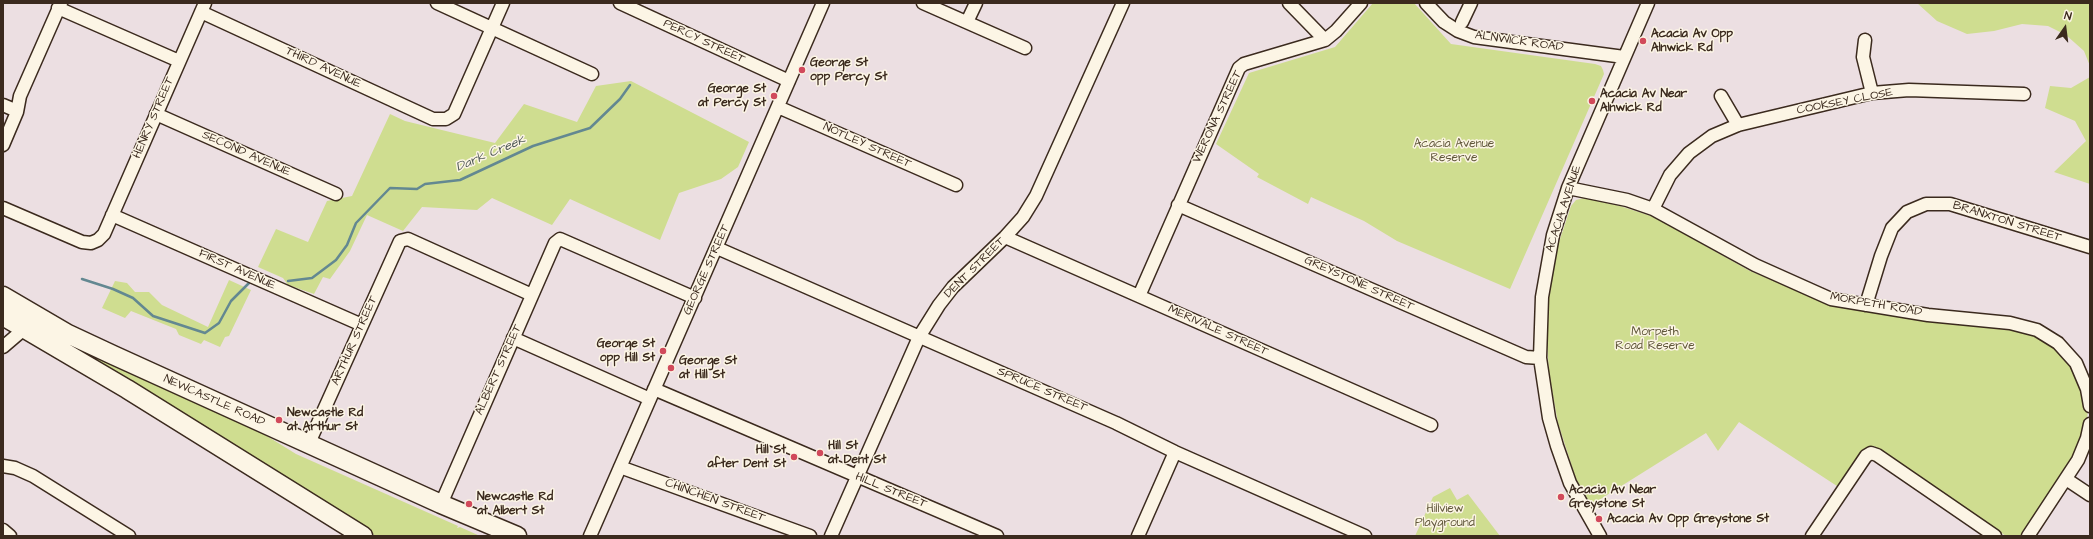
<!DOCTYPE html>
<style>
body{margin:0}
#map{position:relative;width:2093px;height:539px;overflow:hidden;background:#ecdfe2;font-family:"Architects Daughter",sans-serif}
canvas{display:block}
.frame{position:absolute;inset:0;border:4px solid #3b2a1e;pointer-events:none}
.north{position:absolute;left:2045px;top:8px;width:40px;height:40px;-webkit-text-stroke:3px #fcf5e5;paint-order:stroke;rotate:14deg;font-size:11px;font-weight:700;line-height:16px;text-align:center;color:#3b2a1e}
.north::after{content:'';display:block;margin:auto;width:14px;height:18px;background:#3b2a1e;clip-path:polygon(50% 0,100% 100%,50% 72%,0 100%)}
</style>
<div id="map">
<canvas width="2093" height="539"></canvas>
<div class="frame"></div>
<div class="north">N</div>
</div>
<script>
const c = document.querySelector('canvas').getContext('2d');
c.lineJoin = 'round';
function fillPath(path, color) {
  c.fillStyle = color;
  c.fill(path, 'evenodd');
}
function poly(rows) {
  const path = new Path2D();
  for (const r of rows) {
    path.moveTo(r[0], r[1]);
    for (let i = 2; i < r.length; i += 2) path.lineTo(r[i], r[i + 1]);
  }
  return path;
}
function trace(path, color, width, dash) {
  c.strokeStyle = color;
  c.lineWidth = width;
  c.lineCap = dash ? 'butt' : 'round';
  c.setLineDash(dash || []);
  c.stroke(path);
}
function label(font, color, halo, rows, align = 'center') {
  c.font = font + ' "Architects Daughter",sans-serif';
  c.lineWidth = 3;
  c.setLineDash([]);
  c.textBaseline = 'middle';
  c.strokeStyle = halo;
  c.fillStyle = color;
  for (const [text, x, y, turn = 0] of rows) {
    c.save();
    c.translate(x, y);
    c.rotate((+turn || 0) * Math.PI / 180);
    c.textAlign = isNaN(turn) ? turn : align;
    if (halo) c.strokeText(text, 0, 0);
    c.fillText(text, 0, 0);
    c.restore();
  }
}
fillPath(poly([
 [1373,3,1414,3,1451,44,1595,64,1601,66,1603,70,1604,74,1510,289,1397,241,1364,221,1311,197,1308,204,1257,177,1259,174,1216,144,1249,73,1335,47],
 [1917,3,2090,3,2090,66,2084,51,2066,35,2048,26,2022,24,1994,31,1967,34,1937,21],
 [2090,77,2090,184,2054,172,2086,141,2075,121,2045,108,2050,86,2071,88],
 [631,81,749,142,738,167,721,179,679,193,660,240,570,199,552,225,492,198,477,210,422,207,403,231,367,215,350,251,330,279,323,277,314,294,288,285,283,278,258,267,276,229,308,242,327,201,352,196,390,114,405,121,495,143,524,104,577,122,596,86],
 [1584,198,1620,206,1654,217,1750,271,1824,302,1851,309,2016,330,2040,338,2061,353,2078,374,2088,408,2086,433,2076,458,2023,536,2006,536,1874,446,1869,446,1865,449,1840,488,1739,422,1718,451,1706,433,1591,505,1576,479,1558,423,1549,374,1546,325,1547,297,1557,248,1571,206,1576,200],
 [229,280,251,290,229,336,225,337,220,347,204,340,201,344,179,335,176,329,131,311,125,318,102,308,115,281,127,283,135,292,149,292,162,305,208,327],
 [47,334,241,420,296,454,458,526,457,528,460,527,480,536,376,536],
 [1450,488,1457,500,1468,494,1500,536,1415,536,1433,497]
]), '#cfdd90');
trace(poly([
 [82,279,113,289,133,298,153,316,205,333,219,323,231,301,249,283],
 [288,281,312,278,336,260,347,245,356,223,390,188,417,189,425,184,460,180,533,146,590,128,620,99,630,85]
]), '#638891', 2.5);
const minor = poly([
 [437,3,592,74],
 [620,3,789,81],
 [923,3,1025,48],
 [1289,3,1325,40],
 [1426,3,1444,22,1458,31,1474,37,1624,57],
 [58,8,179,61],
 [201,12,433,119,446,119,454,114,503,3],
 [967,22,976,3],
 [1462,22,1471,3],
 [1865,40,1863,57,1872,93],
 [1721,96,1738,125],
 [3,105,17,111],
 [778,107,956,185],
 [156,114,336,194],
 [3,145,17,112,20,96,61,3],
 [1568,188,1627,200,1653,209,1755,265,1831,299,1928,315,2010,323,2037,330,2058,343,2076,363,2087,389,2090,406],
 [1178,205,1526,357,1540,358],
 [3,208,82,242,91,243,98,240,104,234,205,3],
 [1653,209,1670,175,1689,153,1712,136,1738,125,1872,93,1909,90,2024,94],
 [112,215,362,325],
 [1005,237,1431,425],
 [717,248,1116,423,1175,452,1365,536],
 [1139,296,1239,68,1244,64,1325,40,1336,31,1361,3],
 [1866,305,1881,256,1892,228,1907,212,1926,204,1950,204,2090,247],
 [513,338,650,399],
 [3,347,24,329],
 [654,389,997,536],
 [309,443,400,241,408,239,532,295],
 [3,466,15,468,33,476,129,536],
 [620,467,810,536],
 [2066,479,2090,495],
 [441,504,555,243,560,239,695,298],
 [3,530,10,536],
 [590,536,823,3],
 [831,536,919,337,939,305,953,287,1005,237,1023,217,1036,196,1123,3],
 [1138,536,1175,452],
 [1600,536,1570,483,1557,446,1549,418,1540,358,1542,297,1553,235,1568,188,1648,3],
 [1812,536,1866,456,1871,453,1877,455,1995,536],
 [2028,536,2078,460,2087,438,2090,424]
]);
const highway = poly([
 [3,296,68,334,113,355,441,504,517,536],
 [3,316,127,389,363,536]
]);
trace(minor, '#3b2a1e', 15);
trace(highway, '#3b2a1e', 21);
trace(minor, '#fcf5e5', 12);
trace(highway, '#fcf5e5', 18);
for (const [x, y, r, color] of [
 [1643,41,4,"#d1495b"],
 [802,70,4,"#d1495b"],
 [774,96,4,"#d1495b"],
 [1592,101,4,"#d1495b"],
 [663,351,4,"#d1495b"],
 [671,368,4,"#d1495b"],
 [279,420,4,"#d1495b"],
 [820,453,4,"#d1495b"],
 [794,457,4,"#d1495b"],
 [1561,497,4,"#d1495b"],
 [469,504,4,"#d1495b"],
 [1599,519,4,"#d1495b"]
]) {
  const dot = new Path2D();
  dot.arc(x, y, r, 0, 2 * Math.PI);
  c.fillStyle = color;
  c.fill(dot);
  trace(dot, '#fcf5e5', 1.5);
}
label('bold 12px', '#3b2a1e', '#fcf5e5', [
 ["Acacia Av Opp",1651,34],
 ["Alnwick Rd",1651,48],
 ["George St",810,63],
 ["opp Percy St",810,77],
 ["George St",766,89,"right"],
 ["at Percy St",766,103,"right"],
 ["Acacia Av Near",1600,94],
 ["Alnwick Rd",1600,108],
 ["George St",655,344,"right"],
 ["opp Hill St",655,358,"right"],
 ["George St",679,361],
 ["at Hill St",679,375],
 ["Newcastle Rd",287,413],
 ["at Arthur St",287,427],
 ["Hill St",828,446],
 ["at Dent St",828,460],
 ["Hill St",786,450,"right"],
 ["after Dent St",786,464,"right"],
 ["Acacia Av Near",1569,490],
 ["Greystone St",1569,504],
 ["Newcastle Rd",477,497],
 ["at Albert St",477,511],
 ["Acacia Av Opp Greystone St",1607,519]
], 'left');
label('12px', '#3b2a1e', '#fcf5e5', [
 ["PERCY STREET",704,42,25],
 ["ALNWICK ROAD",1519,42,8],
 ["THIRD AVENUE",323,68,25],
 ["COOKSEY CLOSE",1845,102,-11],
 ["WERONA STREET",1218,117,-65],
 ["HENRY STREET",154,118,-67],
 ["NOTLEY STREET",867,146,24],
 ["SECOND AVENUE",246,154,24],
 ["ACACIA AVENUE",1564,209,-72],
 ["BRANXTON STREET",2007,222,17],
 ["DENT STREET",975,268,-45],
 ["FIRST AVENUE",237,270,24],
 ["GEORGE STREET",707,270,-66],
 ["GREYSTONE STREET",1359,284,24],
 ["MORPETH ROAD",1876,305,10],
 ["MERIVALE STREET",1218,331,24],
 ["ARTHUR STREET",355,341,-66],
 ["ALBERT STREET",499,370,-66],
 ["SPRUCE STREET",1042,390,23],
 ["NEWCASTLE ROAD",214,401,24],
 ["HILL STREET",891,491,22],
 ["CHINCHEN STREET",715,501,20]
]);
label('12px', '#60573a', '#fcf5e5', [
 ["Acacia Avenue",1454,144],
 ["Reserve",1454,158],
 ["Morpeth",1655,332],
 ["Road Reserve",1655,346],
 ["Hillview",1445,509],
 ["Playground",1445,523]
]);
label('italic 13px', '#4f5957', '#fcf5e5', [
 ["Dark Creek",491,154,-23]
]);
</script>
